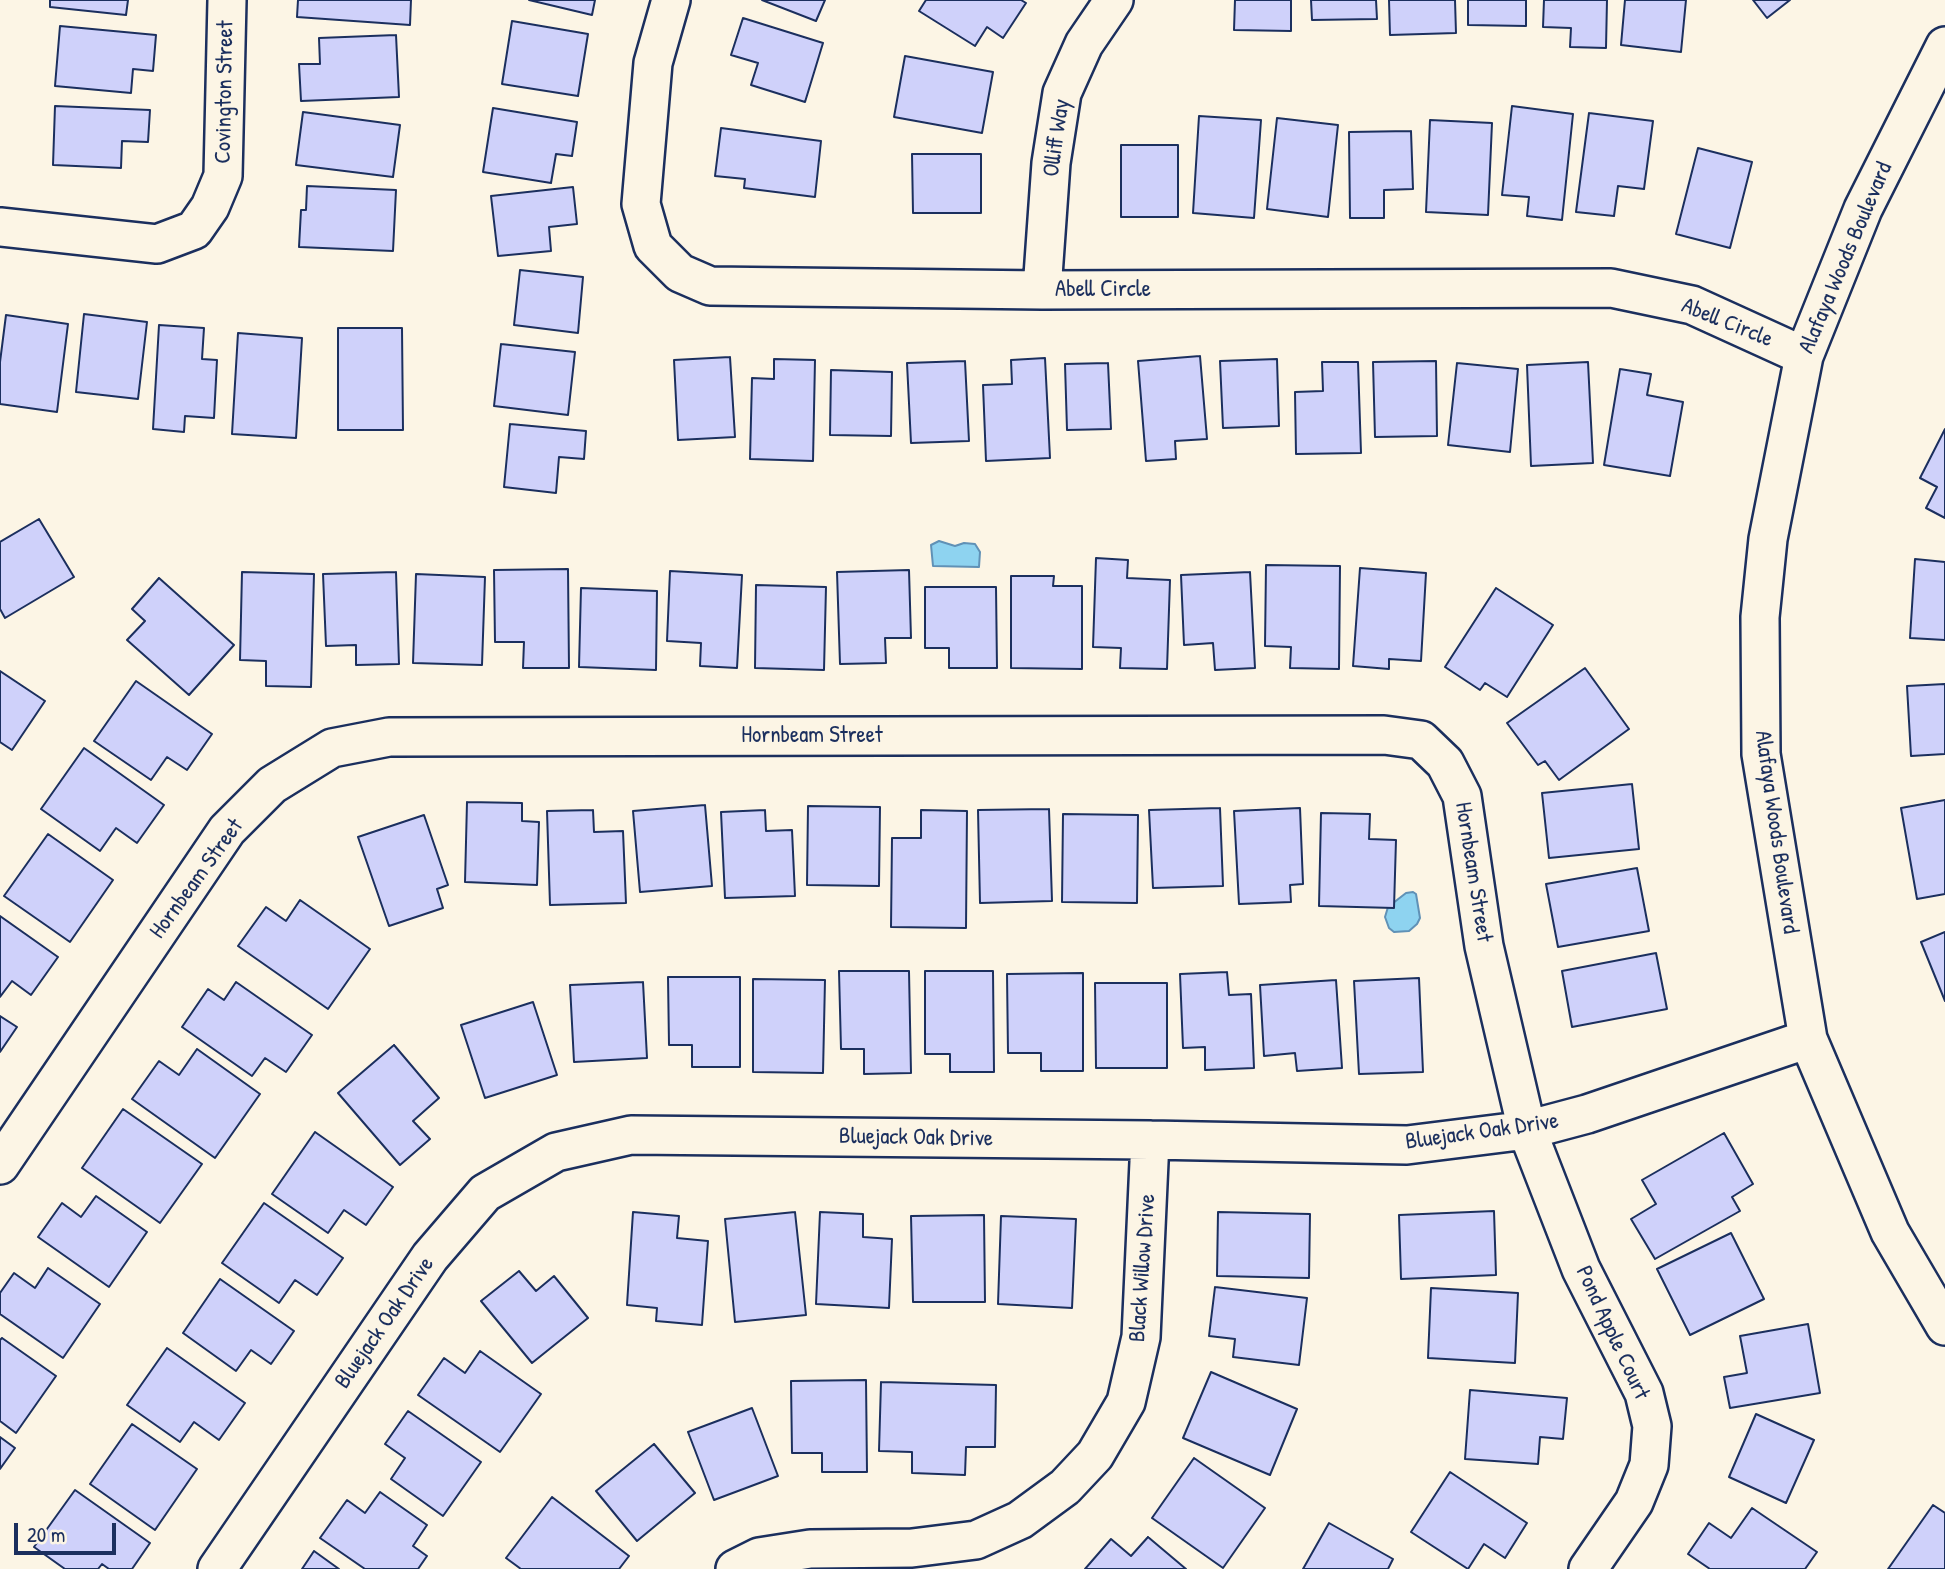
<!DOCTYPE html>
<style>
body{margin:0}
#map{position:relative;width:1945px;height:1569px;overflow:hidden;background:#fcf5e5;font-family:"Patrick Hand",sans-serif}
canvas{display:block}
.scale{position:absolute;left:14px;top:1523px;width:102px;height:32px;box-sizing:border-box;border:4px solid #1b2f5e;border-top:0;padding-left:9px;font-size:21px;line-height:24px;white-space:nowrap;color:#1b2f5e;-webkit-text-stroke:5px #fcf5e5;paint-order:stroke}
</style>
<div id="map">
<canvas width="1945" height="1569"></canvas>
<div class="scale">20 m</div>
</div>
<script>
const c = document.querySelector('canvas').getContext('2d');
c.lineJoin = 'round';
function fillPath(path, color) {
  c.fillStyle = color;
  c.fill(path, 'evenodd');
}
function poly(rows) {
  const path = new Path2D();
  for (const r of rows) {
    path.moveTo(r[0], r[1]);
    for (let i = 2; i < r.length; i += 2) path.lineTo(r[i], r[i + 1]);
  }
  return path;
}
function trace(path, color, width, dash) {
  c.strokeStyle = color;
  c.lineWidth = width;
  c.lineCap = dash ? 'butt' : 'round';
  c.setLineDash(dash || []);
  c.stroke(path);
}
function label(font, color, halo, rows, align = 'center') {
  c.font = font + ' "Patrick Hand",sans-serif';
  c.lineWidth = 5;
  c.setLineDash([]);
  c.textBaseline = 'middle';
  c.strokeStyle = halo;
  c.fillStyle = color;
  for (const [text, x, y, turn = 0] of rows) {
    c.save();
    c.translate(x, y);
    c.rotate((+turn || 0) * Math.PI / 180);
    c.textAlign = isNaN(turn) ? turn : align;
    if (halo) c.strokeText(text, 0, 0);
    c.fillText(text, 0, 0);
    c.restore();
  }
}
const water = poly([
 [939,541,955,546,964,543,975,544,980,552,979,567,933,566,931,545,939,541],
 [1413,892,1416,894,1420,918,1417,924,1409,931,1394,932,1389,928,1385,917,1388,907,1406,893,1413,892]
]);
fillPath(water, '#8ed3f0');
trace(water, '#6091b6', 2);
const building = poly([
 [50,0,128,0,126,15,50,7,50,0],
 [298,0,411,0,410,25,297,17,298,0],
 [529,0,595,0,592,15,529,0],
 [762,0,825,0,816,21,762,0],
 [926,0,1021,0,1026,3,1003,38,987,27,975,46,919,11,926,0],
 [1235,0,1291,0,1291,31,1234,30,1235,0],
 [1311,0,1376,0,1377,19,1312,20,1311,0],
 [1389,0,1455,0,1456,33,1390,35,1389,0],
 [1468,0,1526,0,1526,26,1468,25,1468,0],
 [1544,0,1607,0,1606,48,1570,47,1571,28,1543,27,1544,0],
 [1625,0,1686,0,1681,52,1621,45,1625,0],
 [1753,0,1790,0,1767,18,1753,0],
 [743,18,823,43,805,102,751,85,758,63,731,55,743,18],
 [512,21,588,34,578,96,502,84,512,21],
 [60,26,156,35,153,71,133,69,131,93,55,86,60,26],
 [396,35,399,97,301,101,299,64,320,64,319,38,396,35],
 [905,56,993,72,982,133,894,117,905,56],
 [55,106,150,110,148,142,122,141,121,168,53,165,55,106],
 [1512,106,1573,114,1562,220,1527,216,1529,197,1502,195,1512,106],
 [493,108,577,122,572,156,556,154,551,183,483,172,493,108],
 [303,112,400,125,393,177,296,165,303,112],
 [1589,113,1653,121,1644,189,1618,186,1614,216,1576,212,1589,113],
 [1199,116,1261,120,1254,218,1193,213,1199,116],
 [1277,118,1338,125,1328,217,1267,209,1277,118],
 [1430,120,1492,123,1488,215,1426,212,1430,120],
 [721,128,821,141,815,197,744,188,745,179,715,176,721,128],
 [1411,131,1413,189,1384,190,1384,218,1350,218,1349,132,1411,131],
 [1121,145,1178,145,1178,217,1121,217,1121,145],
 [1698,148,1752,162,1730,248,1676,234,1698,148],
 [912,154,981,154,981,213,913,213,912,154],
 [307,186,396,190,393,251,299,247,301,210,306,210,307,186],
 [573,187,577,224,549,227,551,251,498,256,491,196,573,187],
 [520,270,583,277,578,333,514,325,520,270],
 [84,314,147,322,138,399,76,392,84,314],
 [6,315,68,324,57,412,0,404,0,362,6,315],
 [159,325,204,328,202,359,217,360,214,418,185,416,184,432,153,429,159,325],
 [338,328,402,328,403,430,338,430,338,328],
 [238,333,302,338,296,438,232,434,238,333],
 [501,344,575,352,568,415,494,406,501,344],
 [1200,356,1207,439,1175,441,1176,459,1146,461,1138,361,1200,356],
 [730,357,735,437,678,440,674,360,730,357],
 [1045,358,1050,458,986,461,983,385,1012,384,1011,360,1045,358],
 [774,359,815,360,813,461,750,459,752,378,774,379,774,359],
 [1277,359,1279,426,1223,428,1220,361,1277,359],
 [965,361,969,441,911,443,907,363,965,361],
 [1436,361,1437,436,1375,437,1373,362,1436,361],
 [1322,362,1358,362,1361,453,1296,454,1295,392,1323,391,1322,362],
 [1588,362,1593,463,1531,466,1527,365,1588,362],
 [1108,363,1111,429,1067,430,1065,364,1108,363],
 [1457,363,1518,369,1510,452,1448,445,1457,363],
 [1620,369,1651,374,1647,395,1683,402,1670,476,1604,465,1620,369],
 [831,370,892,372,891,436,830,435,831,370],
 [510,424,586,431,584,459,559,457,556,493,504,487,510,424],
 [1945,429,1945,518,1926,508,1937,487,1920,478,1945,429],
 [39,519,74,577,5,618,0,609,0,542,39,519],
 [1096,558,1128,560,1127,578,1170,580,1167,669,1120,668,1121,648,1093,647,1096,558],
 [1915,559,1945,562,1945,640,1910,638,1915,559],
 [1266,565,1340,566,1339,669,1290,668,1291,647,1265,646,1266,565],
 [1360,568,1426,573,1421,661,1389,659,1389,669,1353,666,1360,568],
 [568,569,569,668,523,668,524,642,495,642,494,570,568,569],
 [909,570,911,638,885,638,886,663,840,664,837,572,909,570],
 [670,571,742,575,737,668,700,666,701,643,667,641,670,571],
 [242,572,314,574,311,687,266,686,266,661,240,660,242,572],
 [396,572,399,664,356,665,356,645,326,646,323,574,396,572],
 [1250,572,1255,668,1215,670,1213,643,1184,645,1181,575,1250,572],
 [416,574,485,577,482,665,413,663,416,574],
 [1011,576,1054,576,1053,586,1082,586,1082,669,1011,668,1011,576],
 [159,578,234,645,189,695,127,640,145,621,132,609,159,578],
 [756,585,826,587,824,670,755,668,756,585],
 [925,587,996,587,997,668,949,668,949,648,925,648,925,587],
 [581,588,657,591,656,670,579,667,581,588],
 [1496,588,1553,625,1507,697,1485,683,1480,690,1445,667,1496,588],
 [1585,668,1629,729,1559,780,1545,761,1538,765,1507,723,1585,668],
 [0,671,45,701,12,750,0,742,0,671],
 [136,681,212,734,187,770,167,757,151,780,94,741,136,681],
 [1945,684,1945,754,1911,756,1907,686,1945,684],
 [84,748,164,805,137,843,116,828,100,851,41,809,84,748],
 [1632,784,1639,849,1549,858,1542,793,1632,784],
 [1945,800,1945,894,1917,899,1901,808,1945,800],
 [467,802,522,803,522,821,539,822,537,885,465,882,467,802],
 [705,805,712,886,640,892,633,811,705,805],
 [808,806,880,807,879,886,807,885,808,806],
 [1220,808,1223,886,1153,888,1149,810,1220,808],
 [1300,808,1303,884,1290,885,1291,902,1239,904,1234,811,1300,808],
 [1049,809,1052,901,980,903,978,810,1049,809],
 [593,810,594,832,623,831,626,903,550,905,547,811,593,810],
 [765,810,766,831,792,830,795,896,725,898,721,812,765,810],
 [921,810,967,811,966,928,891,927,892,838,921,838,921,810],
 [1321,813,1370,814,1369,839,1396,840,1394,908,1319,906,1321,813],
 [1063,814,1138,815,1137,903,1062,902,1063,814],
 [424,815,448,885,437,889,443,908,389,926,358,837,424,815],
 [48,834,113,880,70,942,4,896,48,834],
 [1637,868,1649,931,1558,947,1546,884,1637,868],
 [300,900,370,949,328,1009,238,946,266,907,286,921,300,900],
 [0,916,58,957,31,995,12,981,0,997,0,916],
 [1945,932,1945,1001,1921,942,1945,932],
 [1656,953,1667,1009,1572,1027,1562,971,1656,953],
 [839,971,909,971,911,1073,864,1074,864,1049,841,1049,839,971],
 [925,971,993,971,994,1072,950,1072,950,1054,925,1054,925,971],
 [1227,972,1229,995,1251,994,1254,1068,1205,1070,1205,1047,1183,1048,1180,974,1227,972],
 [1083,973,1083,1071,1041,1071,1041,1053,1008,1053,1007,974,1083,973],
 [668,977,740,977,740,1067,692,1067,692,1045,669,1045,668,977],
 [1419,978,1423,1072,1359,1074,1354,981,1419,978],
 [753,979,825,980,823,1073,753,1072,753,979],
 [1336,980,1342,1068,1297,1071,1295,1053,1264,1056,1260,985,1336,980],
 [236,982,312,1035,286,1072,265,1058,252,1076,182,1027,208,989,224,1000,236,982],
 [643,982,647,1058,574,1062,570,985,643,982],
 [1095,983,1167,983,1167,1068,1096,1068,1095,983],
 [533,1002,557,1075,485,1098,461,1025,533,1002],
 [0,1016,17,1027,0,1052,0,1016],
 [394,1045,439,1098,413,1121,430,1139,400,1165,338,1093,394,1045],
 [197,1049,260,1094,215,1158,132,1099,159,1061,179,1075,197,1049],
 [123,1109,202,1164,160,1223,82,1168,123,1109],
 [315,1132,393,1187,366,1225,344,1210,328,1233,272,1194,315,1132],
 [1724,1133,1753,1184,1732,1197,1740,1211,1655,1259,1631,1219,1656,1204,1642,1180,1724,1133],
 [96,1196,147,1232,109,1287,38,1237,62,1203,81,1217,96,1196],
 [264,1203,343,1258,317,1295,295,1280,279,1303,222,1263,264,1203],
 [1494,1211,1496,1275,1401,1279,1399,1215,1494,1211],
 [633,1212,679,1216,677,1238,708,1241,702,1325,656,1321,657,1308,627,1305,633,1212],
 [795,1212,806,1315,735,1322,725,1219,795,1212],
 [820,1212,863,1214,863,1237,892,1239,889,1308,816,1304,820,1212],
 [1218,1212,1310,1214,1309,1278,1217,1276,1218,1212],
 [984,1215,985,1302,913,1302,911,1216,984,1215],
 [1001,1216,1076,1219,1072,1308,998,1304,1001,1216],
 [1731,1233,1764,1299,1690,1335,1657,1269,1731,1233],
 [48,1268,100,1304,63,1358,0,1314,0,1293,14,1273,35,1288,48,1268],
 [519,1271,536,1291,554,1276,588,1318,532,1363,481,1301,519,1271],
 [220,1279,294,1331,271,1364,251,1350,236,1371,183,1333,220,1279],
 [1215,1287,1307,1298,1299,1365,1233,1357,1235,1339,1209,1336,1215,1287],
 [1431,1288,1518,1293,1515,1363,1428,1358,1431,1288],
 [1808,1324,1820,1393,1730,1408,1724,1377,1747,1373,1740,1336,1808,1324],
 [2,1338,56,1376,16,1433,0,1421,0,1340,2,1338],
 [167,1348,245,1403,219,1440,194,1422,180,1442,127,1405,167,1348],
 [480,1351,541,1394,500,1452,418,1395,444,1358,465,1373,480,1351],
 [1211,1372,1297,1409,1270,1475,1183,1438,1211,1372],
 [866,1380,867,1472,822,1472,822,1453,792,1453,791,1381,866,1380],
 [881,1382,996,1385,995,1447,966,1447,965,1475,912,1473,912,1452,879,1451,881,1382],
 [1470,1390,1567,1398,1563,1439,1540,1437,1538,1464,1465,1459,1470,1390],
 [752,1408,778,1476,714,1500,688,1432,752,1408],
 [408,1411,481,1462,443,1516,391,1479,405,1458,385,1444,408,1411],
 [1756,1414,1814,1440,1786,1503,1729,1477,1756,1414],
 [132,1424,197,1469,155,1530,90,1484,132,1424],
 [0,1437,15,1448,0,1469,0,1437],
 [654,1444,695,1493,637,1541,596,1491,654,1444],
 [1194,1458,1265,1508,1223,1568,1152,1518,1194,1458],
 [1450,1472,1527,1523,1505,1558,1484,1544,1468,1569,1411,1532,1450,1472],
 [75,1490,150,1543,132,1569,109,1569,102,1564,98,1569,65,1569,34,1547,75,1490],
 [380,1492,427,1525,413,1546,427,1556,418,1569,365,1569,320,1538,347,1500,365,1513,380,1492],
 [552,1497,629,1556,619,1569,521,1569,506,1558,552,1497],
 [1933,1505,1945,1513,1945,1569,1888,1569,1933,1505],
 [1752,1508,1817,1552,1805,1569,1710,1569,1688,1554,1709,1523,1731,1538,1752,1508],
 [1329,1523,1393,1559,1388,1569,1303,1569,1329,1523],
 [1148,1537,1186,1569,1085,1569,1111,1539,1131,1556,1148,1537],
 [314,1551,339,1569,302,1569,314,1551]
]);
fillPath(building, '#cfd1fa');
trace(building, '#1b2f5e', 2);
const minor = poly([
 [671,0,653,63,641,204,653,246,680,273,710,286,1042,290,1611,288,1692,305,1804,356],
 [1945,46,1863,209,1804,356,1768,539,1760,617,1761,754,1808,1039,1890,1232,1945,1326],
 [0,227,157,244,194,230,210,207,223,176,227,0],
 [1042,290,1051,163,1062,93,1084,44,1114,0],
 [0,1165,227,830,272,785,332,748,389,737,1384,735,1421,740,1445,763,1462,796,1484,946,1527,1130,1581,1269,1644,1393,1652,1426,1649,1465,1634,1502,1588,1569],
 [217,1569,430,1257,485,1193,556,1152,631,1135,1150,1140,1407,1145,1527,1130,1587,1114,1808,1039],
 [735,1569,759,1557,810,1549,912,1548,976,1540,1020,1520,1065,1487,1095,1455,1126,1402,1141,1337,1150,1140]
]);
trace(minor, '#1b2f5e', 42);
trace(minor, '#fcf5e5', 37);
label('23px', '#1b2f5e', '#fcf5e5', [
 ["Covington Street",225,92,-89],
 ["Olliff Way",1057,138,-82],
 ["Alafaya Woods Boulevard",1846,258,-67],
 ["Abell Circle",1103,290],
 ["Abell Circle",1727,323,22],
 ["Hornbeam Street",812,736],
 ["Alafaya Woods Boulevard",1776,832,82],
 ["Hornbeam Street",1473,872,81],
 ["Hornbeam Street",197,879,-54],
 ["Bluejack Oak Drive",1482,1132,-8],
 ["Bluejack Oak Drive",916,1138,1],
 ["Black Willow Drive",1143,1268,-86],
 ["Bluejack Oak Drive",385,1323,-55],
 ["Pond Apple Court",1612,1333,65]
]);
</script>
